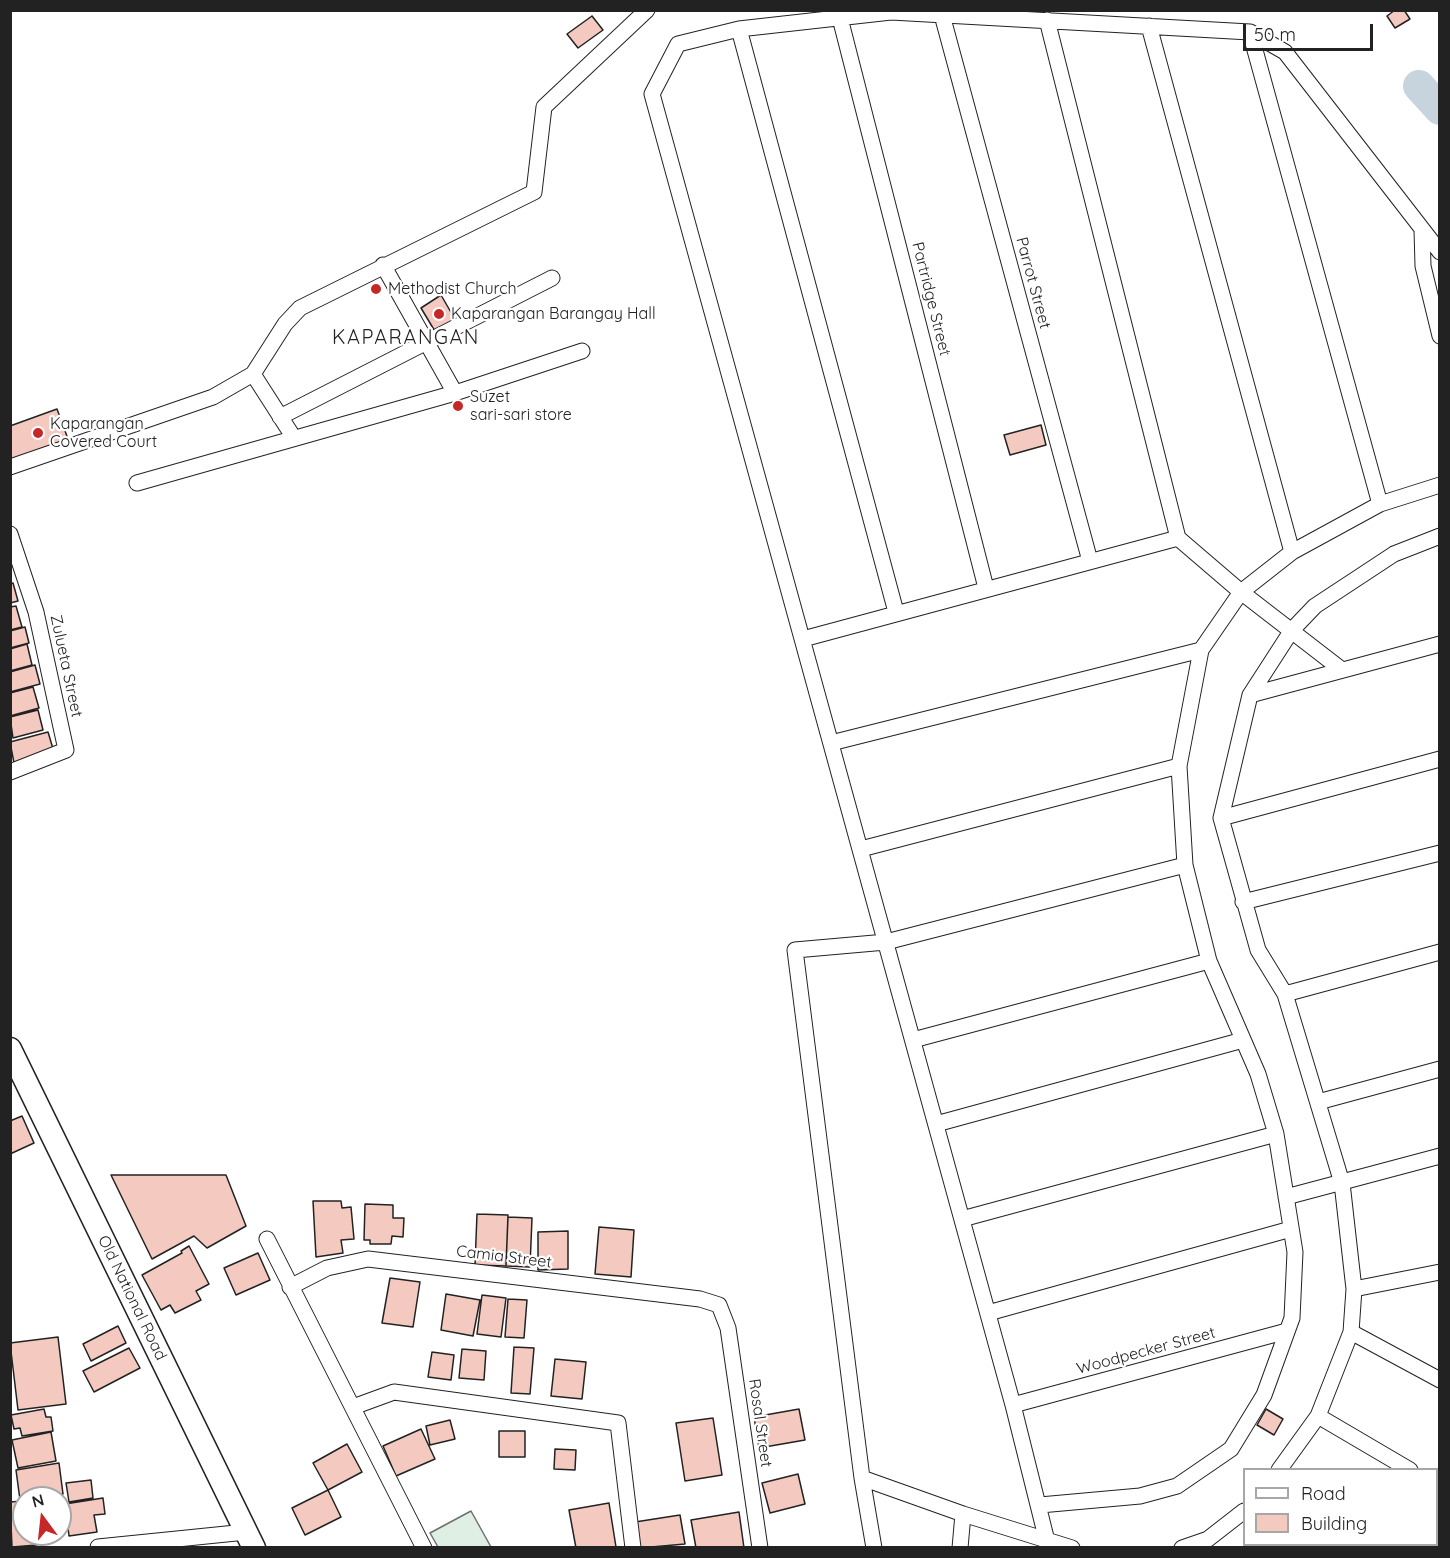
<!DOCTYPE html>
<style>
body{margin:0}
#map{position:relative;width:1450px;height:1558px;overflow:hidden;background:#fff;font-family:Quicksand,sans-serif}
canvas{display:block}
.frame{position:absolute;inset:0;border:12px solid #222;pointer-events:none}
.legend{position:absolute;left:1243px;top:1468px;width:195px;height:78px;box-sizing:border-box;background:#fff;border:2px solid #a7a7a7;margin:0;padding:8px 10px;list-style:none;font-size:18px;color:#222}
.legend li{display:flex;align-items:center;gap:12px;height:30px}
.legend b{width:30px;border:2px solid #a7a7a7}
.north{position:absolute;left:12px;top:1486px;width:60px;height:60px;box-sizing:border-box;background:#fff;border:2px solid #a7a7a7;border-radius:50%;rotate:345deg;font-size:16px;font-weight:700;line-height:24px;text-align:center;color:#222}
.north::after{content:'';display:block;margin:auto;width:21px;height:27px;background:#c62828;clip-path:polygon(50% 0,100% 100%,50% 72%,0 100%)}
.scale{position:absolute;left:1243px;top:24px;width:130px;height:27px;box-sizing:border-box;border:3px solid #222;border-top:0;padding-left:8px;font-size:18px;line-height:21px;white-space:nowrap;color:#222;-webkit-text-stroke:4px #fff;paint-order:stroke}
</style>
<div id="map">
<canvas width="1450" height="1558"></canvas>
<div class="frame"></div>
<ul class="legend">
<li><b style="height:8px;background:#fff"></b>Road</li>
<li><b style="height:16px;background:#f3c9c0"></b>Building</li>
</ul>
<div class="north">N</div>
<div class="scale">50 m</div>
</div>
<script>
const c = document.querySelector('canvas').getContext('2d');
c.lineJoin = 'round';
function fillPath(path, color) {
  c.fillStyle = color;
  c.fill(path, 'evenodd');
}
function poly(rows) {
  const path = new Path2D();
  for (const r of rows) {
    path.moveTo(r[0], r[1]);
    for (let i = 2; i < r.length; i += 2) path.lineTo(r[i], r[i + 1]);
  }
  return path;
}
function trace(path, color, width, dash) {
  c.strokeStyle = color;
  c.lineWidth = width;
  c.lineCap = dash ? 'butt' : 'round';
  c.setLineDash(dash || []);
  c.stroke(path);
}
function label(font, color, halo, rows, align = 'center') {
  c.font = font + ' Quicksand,sans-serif';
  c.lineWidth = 4.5;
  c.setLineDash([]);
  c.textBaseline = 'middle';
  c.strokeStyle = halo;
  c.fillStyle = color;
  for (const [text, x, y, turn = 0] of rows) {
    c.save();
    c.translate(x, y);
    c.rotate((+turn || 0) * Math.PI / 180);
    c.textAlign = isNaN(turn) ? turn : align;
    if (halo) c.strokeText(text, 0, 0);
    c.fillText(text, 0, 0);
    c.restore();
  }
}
const green = poly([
 [471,1511,491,1547,438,1547,430,1533,471,1511]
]);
fillPath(green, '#e0efe3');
trace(green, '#6f6f6f', 1.5);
trace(poly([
 [1419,86,1440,109]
]), '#c7d3dd', 32);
const building = poly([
 [1395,10,1404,10,1410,19,1395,28,1387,16,1395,10],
 [592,16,603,30,578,48,567,34,592,16],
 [441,295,456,321,436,333,421,308,441,295],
 [57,409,68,439,10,461,10,426,57,409],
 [1041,425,1046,445,1010,455,1004,435,1041,425],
 [13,583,18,601,10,603,10,584,13,583],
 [16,606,22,627,10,630,10,607,16,606],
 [25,627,29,643,10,648,10,631,25,627],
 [27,644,32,665,10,671,10,649,27,644],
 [35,665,40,684,10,692,10,672,35,665],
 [33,687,39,708,10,716,10,693,33,687],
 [38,710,43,730,13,738,10,717,38,710],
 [48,732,54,752,14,763,10,742,48,732],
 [22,1116,34,1143,10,1154,10,1121,22,1116],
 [111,1175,226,1175,246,1226,207,1248,194,1236,152,1259,111,1175],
 [313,1201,341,1201,342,1208,351,1207,354,1239,341,1240,343,1253,316,1257,313,1201],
 [365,1204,393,1205,393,1218,404,1218,403,1237,392,1236,391,1244,370,1244,370,1240,364,1240,365,1204],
 [477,1214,508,1215,506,1266,475,1265,477,1214],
 [508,1217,532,1218,530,1267,506,1266,508,1217],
 [599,1227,634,1230,631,1277,595,1274,599,1227],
 [568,1231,568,1269,538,1270,538,1232,568,1231],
 [189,1246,209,1284,196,1291,201,1300,175,1313,170,1305,161,1310,142,1275,182,1253,181,1251,189,1246],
 [258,1253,270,1280,236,1295,224,1268,258,1253],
 [390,1278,420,1282,413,1327,382,1323,390,1278],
 [446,1294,480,1300,473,1336,441,1330,446,1294],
 [482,1295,506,1298,501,1337,477,1334,482,1295],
 [508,1299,527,1300,524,1338,505,1337,508,1299],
 [118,1326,126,1343,91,1361,83,1344,118,1326],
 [58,1337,66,1404,18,1410,10,1343,58,1337],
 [514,1347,534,1348,530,1394,511,1393,514,1347],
 [129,1348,140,1368,94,1392,83,1371,129,1348],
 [462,1349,486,1351,484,1380,459,1378,462,1349],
 [432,1352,454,1355,451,1380,428,1377,432,1352],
 [555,1359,586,1362,582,1399,551,1396,555,1359],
 [44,1409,46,1417,51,1417,53,1431,22,1436,20,1428,14,1429,11,1415,44,1409],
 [799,1409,805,1440,759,1448,754,1417,799,1409],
 [1266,1409,1283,1419,1274,1435,1257,1425,1266,1409],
 [713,1418,722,1475,685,1481,676,1423,713,1418],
 [450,1420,455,1439,430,1445,426,1426,450,1420],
 [421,1429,435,1459,396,1476,383,1446,421,1429],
 [499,1431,525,1431,525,1457,499,1457,499,1431],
 [51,1432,56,1461,18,1468,12,1440,51,1432],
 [347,1444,362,1472,328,1490,313,1463,347,1444],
 [555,1449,576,1450,575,1470,554,1469,555,1449],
 [59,1463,63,1494,20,1500,16,1470,59,1463],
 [798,1474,805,1504,770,1513,762,1483,798,1474],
 [91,1480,93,1498,69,1502,66,1483,91,1480],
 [328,1490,341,1517,305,1535,292,1508,328,1490],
 [103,1498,105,1514,94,1515,97,1532,69,1536,65,1504,103,1498],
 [24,1501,24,1534,36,1534,37,1545,12,1547,10,1502,24,1501],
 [609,1503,616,1547,576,1548,569,1510,609,1503],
 [739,1512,744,1548,696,1548,691,1520,739,1512],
 [680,1515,685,1544,640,1548,635,1522,680,1515]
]);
fillPath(building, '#f3c9c0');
trace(building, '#222', 1.5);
const street = poly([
 [942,15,1090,561],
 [840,18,986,588],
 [1047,20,1178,538],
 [1149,26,1292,552],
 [739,29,896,612],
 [1250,32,1380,504],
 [1422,230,1423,266,1440,336],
 [383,265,455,393],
 [253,374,294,438],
 [280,417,552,278],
 [10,467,213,397,253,374,285,324,300,308,534,192,544,107,647,10],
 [137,483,455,393,582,351],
 [10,534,36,612,66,750,10,772],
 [803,639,1178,538,1241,592,1342,670],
 [1250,695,1440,644],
 [831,743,1201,650],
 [1221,818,1440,759],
 [861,849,1179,766],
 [1243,902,1440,853],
 [1285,994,1440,952],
 [913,1040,1209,961],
 [1318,1102,1440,1069],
 [936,1124,1243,1040],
 [1286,1197,1440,1156],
 [962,1219,1276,1134],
 [267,1239,424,1548],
 [290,1287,327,1268,368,1259,700,1299,719,1305,728,1328,760,1548],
 [1354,1289,1440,1272],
 [988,1313,1291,1229],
 [1351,1332,1440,1380],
 [1013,1405,1287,1331],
 [353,1407,394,1392,618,1423,633,1548],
 [1318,1416,1410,1470],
 [1279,1470,1318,1416,1351,1332,1354,1289,1342,1183,1285,994,1258,950,1221,818,1250,695,1292,630,1315,606,1394,554,1440,536],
 [862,1478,963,1514,1072,1548],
 [1436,1485,1440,1487],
 [1040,1505,1140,1496,1177,1486,1231,1449,1264,1395,1292,1318,1295,1252,1276,1134,1258,1074,1209,961,1185,865,1179,766,1201,650,1241,592,1292,552,1380,504,1440,485],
 [1047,1541,1013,1405,652,94,678,44,739,29,891,12,1250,32,1285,52,1440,252],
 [1324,1544,1329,1548],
 [98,1547,246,1532],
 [874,1548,862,1478,795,950,886,942,1185,865],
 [960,1548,963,1514],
 [1182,1548,1208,1539,1244,1511]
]);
const secondary = poly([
 [10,1049,254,1548]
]);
trace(street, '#222', 17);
trace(secondary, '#222', 25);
trace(street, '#fff', 15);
trace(secondary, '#fff', 22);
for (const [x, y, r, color] of [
 [376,289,6,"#c62828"],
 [439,314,6,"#c62828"],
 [458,406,6,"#c62828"],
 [38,433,6,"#c62828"]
]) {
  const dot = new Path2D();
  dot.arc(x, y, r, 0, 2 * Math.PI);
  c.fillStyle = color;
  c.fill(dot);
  trace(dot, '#fff', 2);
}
label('16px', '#222', '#fff', [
 ["Parrot Street",1033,283,75],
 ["Partridge Street",931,299,76],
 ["Zulueta Street",66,666,78],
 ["Camia Street",504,1257,7],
 ["Old National Road",132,1298,64],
 ["Woodpecker Street",1146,1351,-15],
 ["Rosal Street",760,1423,82]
]);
label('16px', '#222', '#fff', [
 ["Methodist Church",388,289],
 ["Kaparangan Barangay Hall",451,314],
 ["Suzet",470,397],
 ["sari-sari store",470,415],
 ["Kaparangan",50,424],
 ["Covered Court",50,442]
], 'left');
c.letterSpacing = '1.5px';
label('20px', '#222', '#fff', [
 ["KAPARANGAN",406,338]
]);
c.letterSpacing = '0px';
</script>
